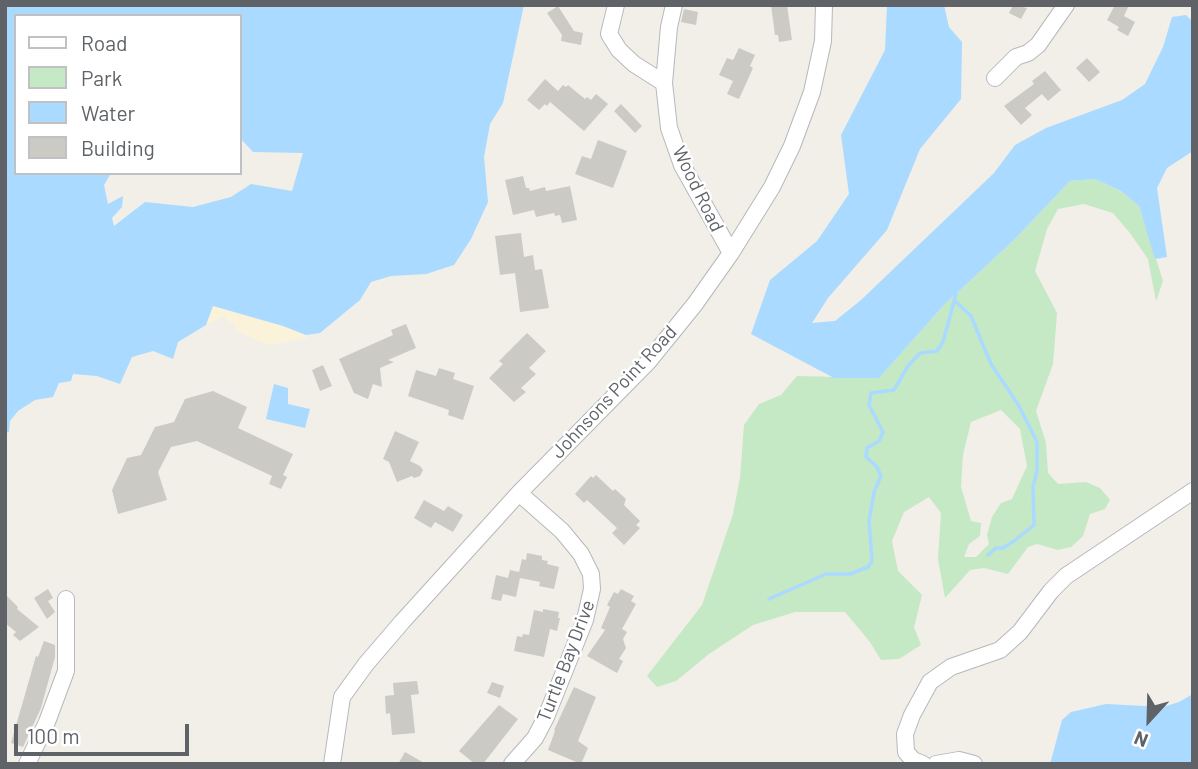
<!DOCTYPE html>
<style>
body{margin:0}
#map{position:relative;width:1198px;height:769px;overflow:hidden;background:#f1efe8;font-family:Barlow,sans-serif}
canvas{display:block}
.frame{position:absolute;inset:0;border:7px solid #5f6368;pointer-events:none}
.legend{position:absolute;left:14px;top:14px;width:228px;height:161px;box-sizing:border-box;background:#fff;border:2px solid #bfc1c3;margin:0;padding:9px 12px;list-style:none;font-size:21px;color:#5f6368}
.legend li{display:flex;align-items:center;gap:14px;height:35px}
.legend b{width:35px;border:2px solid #bfc1c3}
.north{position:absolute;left:1114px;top:685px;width:70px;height:70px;-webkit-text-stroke:5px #fff;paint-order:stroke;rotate:202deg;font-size:19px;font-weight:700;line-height:28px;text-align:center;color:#5f6368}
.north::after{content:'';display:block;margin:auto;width:24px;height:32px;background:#5f6368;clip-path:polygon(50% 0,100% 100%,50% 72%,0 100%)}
.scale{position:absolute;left:14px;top:724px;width:175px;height:32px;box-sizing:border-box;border:4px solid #5f6368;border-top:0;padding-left:9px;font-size:21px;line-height:24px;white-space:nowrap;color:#5f6368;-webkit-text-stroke:5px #fff;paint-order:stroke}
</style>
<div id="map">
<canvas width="1198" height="769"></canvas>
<div class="frame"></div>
<ul class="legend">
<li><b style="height:9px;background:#fff"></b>Road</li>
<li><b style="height:19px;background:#c5e8c5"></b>Park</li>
<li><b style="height:19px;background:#aadaff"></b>Water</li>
<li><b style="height:19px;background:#cccac5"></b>Building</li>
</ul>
<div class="north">N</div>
<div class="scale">100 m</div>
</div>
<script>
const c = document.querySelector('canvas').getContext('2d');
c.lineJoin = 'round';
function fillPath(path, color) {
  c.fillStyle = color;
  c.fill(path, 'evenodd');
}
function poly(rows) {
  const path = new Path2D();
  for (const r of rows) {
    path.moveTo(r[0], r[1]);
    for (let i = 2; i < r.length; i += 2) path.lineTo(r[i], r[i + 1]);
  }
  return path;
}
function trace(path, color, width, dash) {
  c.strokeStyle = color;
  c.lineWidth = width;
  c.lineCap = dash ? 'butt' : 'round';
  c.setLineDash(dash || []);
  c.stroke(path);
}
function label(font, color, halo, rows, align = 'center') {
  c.font = font + ' Barlow,sans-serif';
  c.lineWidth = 5;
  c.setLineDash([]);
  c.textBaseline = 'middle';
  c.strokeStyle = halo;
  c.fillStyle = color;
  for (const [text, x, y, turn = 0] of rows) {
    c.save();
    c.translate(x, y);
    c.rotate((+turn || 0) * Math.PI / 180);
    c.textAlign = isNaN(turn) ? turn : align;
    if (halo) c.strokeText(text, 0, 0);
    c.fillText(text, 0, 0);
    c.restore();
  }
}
fillPath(poly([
 [1095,179,1121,191,1139,206,1163,281,1156,301,1148,259,1130,233,1113,213,1084,204,1058,209,1047,229,1035,271,1057,313,1053,364,1036,411,1046,443,1048,473,1058,484,1086,482,1100,488,1110,500,1105,509,1090,514,1083,536,1071,547,1058,550,1037,544,1028,547,1008,574,984,568,970,570,945,598,938,559,941,513,929,497,904,512,892,541,898,571,922,595,914,627,921,645,899,659,881,660,870,642,845,612,795,612,753,625,709,654,676,681,657,687,647,676,702,605,733,514,740,478,744,425,759,404,781,395,797,376,879,378,944,305,1015,239,1070,181],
 [1001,410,1020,429,1027,466,1012,499,1001,503,992,517,987,535,989,544,976,557,964,557,969,544,980,536,981,523,971,521,961,487,963,455,971,422]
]), '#c5e8c5');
fillPath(poly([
 [213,306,283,326,306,335,307,338,268,345,237,331,234,323,229,322,224,316,206,325]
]), '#fbf3d9');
fillPath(poly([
 [5,5,524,5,503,103,490,124,484,157,488,202,471,239,454,265,426,274,391,276,371,282,360,300,320,333,306,335,283,326,213,306,206,325,178,342,173,359,153,351,132,357,120,384,97,376,73,374,71,381,59,383,53,397,35,400,18,411,10,421,9,432,5,433],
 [16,16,240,16,240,138,253,152,303,153,292,191,251,184,231,197,193,207,145,202,114,226,112,218,122,207,123,196,108,204,104,185,111,173,16,173],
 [887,5,944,5,949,27,962,42,961,99,920,149,887,230,828,298,812,323,835,321,861,300,994,173,1015,145,1046,128,1122,100,1145,84,1163,47,1172,17,1186,15,1193,22,1193,151,1167,168,1157,188,1167,257,1155,259,1139,206,1121,191,1095,179,1070,181,1015,239,944,305,879,378,834,378,751,334,770,280,817,241,849,194,841,135,885,50],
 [274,384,288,388,288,404,310,409,305,428,266,419],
 [1193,694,1193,764,1050,764,1062,720,1071,712,1106,704,1163,707,1179,702]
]), '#aadaff');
trace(poly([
 [956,302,971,316,991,364,1019,406,1037,442,1037,471,1033,487,1034,525,1014,541,1003,548,996,548,988,555],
 [769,599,826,574,850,574,868,567,872,561,869,521,874,492,881,476,877,467,866,457,867,448,879,441,883,432,869,405,871,393,894,390,908,366,920,353,937,351,943,342,956,294]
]), '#aadaff', 3.5);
fillPath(poly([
 [771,5,787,5,792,40,779,42,778,35,775,35],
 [1013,5,1027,8,1021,19,1009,13],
 [1115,5,1129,5,1124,16,1135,22,1128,36,1117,30,1119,27,1107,20],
 [558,6,574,31,583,33,581,45,561,41,562,35,547,13],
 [684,9,698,12,696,25,681,22],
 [739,48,755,55,750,66,753,68,739,99,727,94,733,81,719,75,727,58,733,60],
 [1087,58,1100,72,1089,82,1076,68],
 [1045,71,1061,90,1048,101,1042,94,1025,108,1032,115,1021,125,1004,106,1034,84,1032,81],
 [545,79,558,91,563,85,566,87,568,85,585,99,587,97,591,100,596,94,608,104,584,131,550,102,547,106,545,104,539,110,527,100],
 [621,104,642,126,635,133,614,111],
 [598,140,627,151,613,188,575,174,582,156,591,159],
 [523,176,526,188,529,188,530,191,545,187,546,191,570,186,577,220,562,223,560,215,555,216,554,213,536,217,534,210,513,215,505,180],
 [521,233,524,257,533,255,535,270,542,269,549,308,520,312,515,273,500,275,495,236],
 [406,324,416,348,388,360,394,362,380,368,382,387,373,384,368,399,354,393,339,359,393,335,391,330],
 [527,333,546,351,529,368,536,374,521,388,526,392,514,402,489,378,503,364,499,361],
 [323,365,332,386,320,391,312,370],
 [439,368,455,373,453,379,474,386,463,420,448,415,449,410,408,396,416,370,436,376],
 [213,391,247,407,238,428,293,454,283,475,287,477,281,489,269,484,272,476,197,441,171,447,158,472,167,500,118,514,112,490,127,458,141,455,155,427,174,422,185,399],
 [395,431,419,442,410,461,420,466,423,470,420,476,414,478,412,476,397,482,389,462,383,459],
 [596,475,613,491,615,489,626,499,624,505,640,521,636,525,640,528,624,545,612,533,617,528,587,500,584,503,575,494,591,476,593,478],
 [424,500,444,511,448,506,463,515,453,532,435,522,431,528,414,518],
 [527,553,542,556,542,560,548,561,547,564,559,567,554,589,539,586,540,582,520,578,516,597,503,594,501,601,491,599,496,575,508,578,510,570,519,572,522,559,526,560],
 [48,589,53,598,48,601,55,612,47,619,34,598],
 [621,589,634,596,631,601,636,604,622,629,627,632,623,639,626,648,619,659,623,661,617,673,587,656,605,630,601,628,610,607,607,605,614,592,618,594],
 [5,594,18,607,17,609,39,627,20,641,13,635,16,632,5,623],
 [543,609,559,612,558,618,560,618,557,631,550,629,544,657,514,651,517,636,522,637,523,634,529,635,534,610,543,612],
 [44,641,55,645,55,657,41,708,23,747,11,743,36,656,38,657],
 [417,681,419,694,411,695,415,733,392,735,390,713,386,714,385,696,394,695,393,683],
 [492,682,504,686,500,698,487,693],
 [574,687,596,697,578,741,588,748,581,764,548,750,555,731,554,730],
 [499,705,518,719,483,764,475,764,459,751],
 [405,752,426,764,398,764]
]), '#cccac5');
const minor = poly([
 [616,5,609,34,619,50,634,64,664,83],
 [674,5,669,27,664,83,669,128,682,165,731,253],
 [995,78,1016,57,1028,53,1038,45,1066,5],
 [27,764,47,722,66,671,66,599],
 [332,764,342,697,366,664,402,622,519,493,648,362,695,304,731,253,772,187,792,146,812,92,823,41,824,5],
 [512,764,535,738,546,717,585,620,592,589,591,574,581,554,562,531,519,493],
 [923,764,913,760,906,752,905,734,912,715,930,682,951,667,1000,650,1020,632,1051,591,1066,576,1193,491],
 [936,764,959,760,974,764]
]);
trace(minor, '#b5b8bc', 18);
trace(minor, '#fff', 16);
label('19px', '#5f6368', '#fff', [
 ["Wood Road",698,189,64],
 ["Johnsons Point Road",614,392,-47],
 ["Turtle Bay Drive",566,661,-69]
]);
</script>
